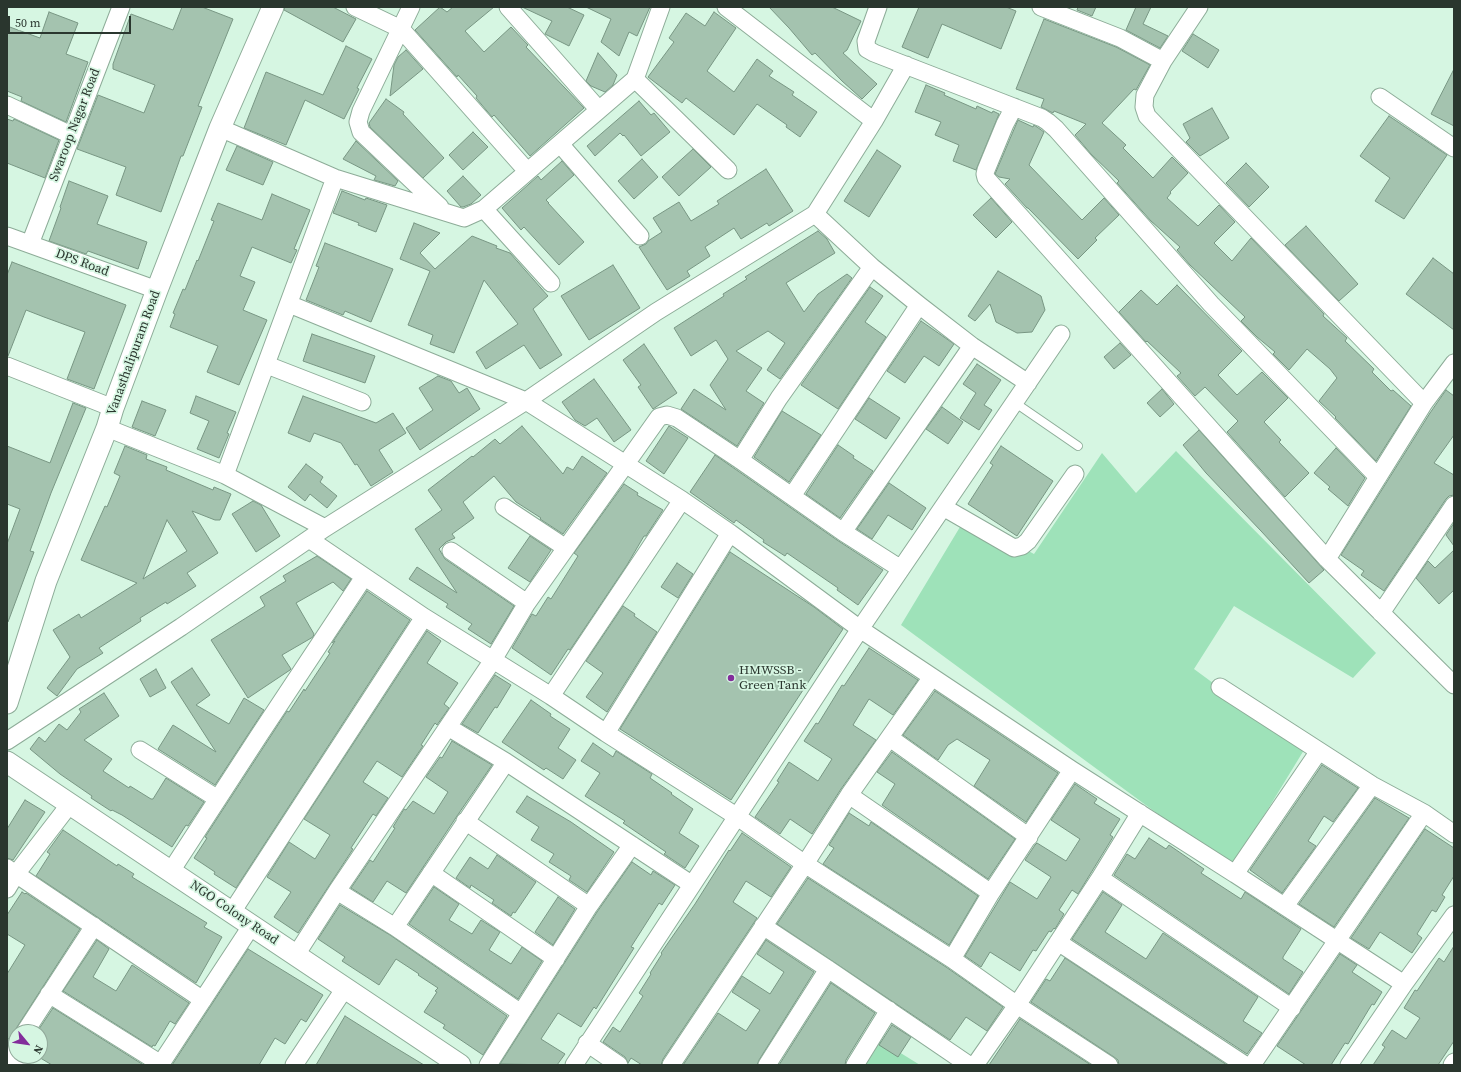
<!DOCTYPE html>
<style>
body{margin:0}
#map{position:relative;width:1461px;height:1072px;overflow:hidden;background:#d6f6e2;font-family:"Source Serif 4",serif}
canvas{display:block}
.frame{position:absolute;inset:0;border:8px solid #2a362e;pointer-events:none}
.north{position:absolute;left:8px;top:1024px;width:40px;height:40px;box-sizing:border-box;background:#d6f6e2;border:1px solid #91a99a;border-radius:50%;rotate:119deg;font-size:11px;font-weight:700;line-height:16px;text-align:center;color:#2a362e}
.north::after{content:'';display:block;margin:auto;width:14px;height:18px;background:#832d9b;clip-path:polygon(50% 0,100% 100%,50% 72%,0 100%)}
.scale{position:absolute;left:8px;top:16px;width:123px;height:18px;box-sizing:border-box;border:2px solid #2a362e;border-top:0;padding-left:5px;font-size:12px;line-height:14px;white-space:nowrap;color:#2a362e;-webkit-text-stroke:3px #d6f6e2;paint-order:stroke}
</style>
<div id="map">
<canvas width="1461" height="1072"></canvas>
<div class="frame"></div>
<div class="north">N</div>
<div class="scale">50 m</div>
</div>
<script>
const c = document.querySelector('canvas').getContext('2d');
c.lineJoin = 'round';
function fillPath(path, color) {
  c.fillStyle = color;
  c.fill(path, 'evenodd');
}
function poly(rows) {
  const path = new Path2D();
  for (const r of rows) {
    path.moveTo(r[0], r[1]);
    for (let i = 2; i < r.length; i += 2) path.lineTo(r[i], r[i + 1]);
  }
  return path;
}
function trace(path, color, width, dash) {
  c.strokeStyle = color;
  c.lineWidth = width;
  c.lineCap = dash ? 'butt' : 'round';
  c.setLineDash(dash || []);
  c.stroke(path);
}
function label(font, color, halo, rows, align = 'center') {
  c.font = font + ' "Source Serif 4",serif';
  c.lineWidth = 3.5;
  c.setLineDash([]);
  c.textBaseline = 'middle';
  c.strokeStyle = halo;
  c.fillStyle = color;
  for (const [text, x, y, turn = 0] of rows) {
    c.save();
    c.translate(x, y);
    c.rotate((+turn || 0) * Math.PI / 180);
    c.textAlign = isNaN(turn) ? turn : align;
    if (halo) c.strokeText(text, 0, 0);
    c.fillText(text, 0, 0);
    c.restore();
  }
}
fillPath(poly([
 [1176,451,1376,653,1353,678,1234,606,1194,669,1304,750,1268,809,1230,867,901,625,966,517,1034,554,1102,453,1136,493],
 [878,1039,920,1065,863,1065]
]), '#9ee2b9');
const building = poly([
 [182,7,202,7,233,19,198,106,202,107,183,156,181,156,161,212,116,195,126,167,77,149,98,95,144,113,155,85,113,69,113,64,131,14,173,30,182,7],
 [285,7,333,7,356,19,343,42,284,10,285,7],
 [440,7,447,12,453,7,494,7,465,31,484,52,511,27,528,45,526,47,584,108,530,156,494,115,492,117,476,98,477,96,458,75,457,77,415,30,440,7],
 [522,7,567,7,584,15,569,46,545,34,552,21,522,7],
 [586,7,650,7,637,36,629,32,619,56,601,42,611,19,586,7],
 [769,7,832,7,861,21,847,50,843,53,877,84,862,99,842,81,815,53,812,55,789,28,769,7],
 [919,7,1006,7,1016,11,1001,49,942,24,928,58,902,47,919,7],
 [1078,7,1096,7,1092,16,1077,10,1078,7],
 [1136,7,1151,7,1143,24,1168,36,1160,48,1126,30,1136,7],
 [49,12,78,23,66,54,88,62,66,122,21,101,22,97,7,91,7,26,40,38,49,12],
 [714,12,736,28,707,71,734,92,757,59,773,71,769,76,794,92,792,95,817,112,800,137,786,127,787,125,757,104,734,135,686,98,682,103,648,77,674,42,669,38,686,13,705,26,714,12],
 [1044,19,1116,47,1150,65,1136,90,1134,89,1102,123,1126,145,1123,148,1153,178,1172,157,1188,173,1170,192,1171,193,1167,198,1198,226,1219,205,1235,222,1214,243,1232,261,1251,238,1324,314,1323,316,1347,338,1345,341,1374,369,1372,372,1391,391,1393,390,1411,406,1376,461,1335,418,1336,417,1319,401,1337,378,1330,369,1307,349,1289,370,1273,354,1275,352,1257,337,1241,321,1245,317,1190,265,1177,250,1180,247,1151,221,1117,183,1119,181,1091,154,1075,135,1086,124,1054,111,1053,113,1041,107,1044,99,1016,89,1044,19],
 [1193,34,1219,50,1208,68,1182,51,1193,34],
 [346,46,372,59,357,88,359,89,344,119,305,100,286,145,244,128,266,72,323,95,346,46],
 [406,50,423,69,390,96,394,65,398,57,406,50],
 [598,53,617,75,613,85,605,92,591,86,586,81,598,53],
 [1454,69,1454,126,1431,114,1454,69],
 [926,85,945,93,944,95,976,109,977,106,992,113,993,111,999,114,976,170,953,161,959,145,935,135,941,122,915,112,926,85],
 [386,99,404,112,403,114,444,158,423,178,370,127,369,123,386,99],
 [639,101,651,115,654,113,670,132,641,156,624,135,623,136,620,133,595,156,587,146,639,101],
 [1212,108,1229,138,1200,156,1186,142,1190,138,1183,124,1212,108],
 [1389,116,1447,155,1404,219,1375,201,1390,178,1360,156,1389,116],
 [7,119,13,121,14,119,59,140,45,178,7,163,7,119],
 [1018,120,1033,127,1034,125,1037,127,1044,132,1029,165,1082,220,1104,198,1119,215,1095,238,1097,240,1078,259,1028,208,1027,208,1005,184,1010,179,999,177,995,174,1018,120],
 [473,132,488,147,463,170,449,155,473,132],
 [356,141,398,181,395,186,374,180,376,176,343,159,356,141],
 [237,146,273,162,263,185,226,170,237,146],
 [693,149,711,167,679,196,662,177,693,149],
 [877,150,901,166,869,217,844,201,877,150],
 [642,159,658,177,634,199,618,181,642,159],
 [562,161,574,175,546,200,549,203,548,203,584,242,559,265,524,227,521,230,502,208,538,176,541,180,562,161],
 [1246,163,1269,187,1249,207,1226,183,1246,163],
 [766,169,793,211,769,226,767,223,741,239,734,228,705,247,710,256,687,271,690,276,667,290,639,247,646,244,648,241,662,232,653,218,679,202,691,221,719,204,717,201,766,169],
 [463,176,481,195,471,204,463,207,461,207,447,191,463,176],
 [69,181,108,196,97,224,147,242,138,269,88,251,86,254,49,241,61,208,60,207,69,181],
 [342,191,365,200,366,198,387,205,376,232,358,225,359,223,333,213,342,191],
 [272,194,310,210,294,249,297,250,291,263,252,247,240,276,255,282,243,310,267,320,239,385,207,372,218,346,170,327,175,314,173,313,183,289,185,290,197,260,198,261,214,221,211,220,218,203,262,220,272,194],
 [991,198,1012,222,996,238,973,215,991,198],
 [414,223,440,233,420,253,435,269,472,236,497,246,496,248,510,253,548,296,533,309,562,355,540,369,524,345,486,369,476,352,518,324,484,280,454,353,430,344,433,335,408,325,430,271,400,259,414,223],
 [1306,226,1358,284,1339,301,1285,245,1306,226],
 [818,231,827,239,835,253,786,283,804,312,818,294,847,274,852,278,780,379,767,370,785,343,768,331,736,351,762,368,746,391,764,403,737,446,681,409,694,389,726,410,710,385,728,359,716,340,691,356,674,328,724,296,723,294,747,279,745,277,818,231],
 [325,243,393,269,371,322,345,311,343,315,306,300,319,267,316,266,325,243],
 [1433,258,1454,274,1454,330,1406,294,1433,258],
 [12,262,126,305,94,389,67,379,85,332,44,317,26,310,8,356,7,356,7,275,12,262],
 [613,265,640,308,589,340,561,296,613,265],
 [998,271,1041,296,1045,310,1032,332,1017,333,996,322,990,304,975,321,968,316,998,271],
 [1177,285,1242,351,1218,375,1237,395,1262,372,1288,398,1264,422,1281,440,1279,442,1309,473,1285,497,1227,432,1238,421,1205,387,1195,396,1177,376,1181,373,1147,341,1146,342,1119,312,1141,290,1157,305,1177,285],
 [870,287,883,296,865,322,886,337,838,409,801,385,870,287],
 [921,321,954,344,939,366,924,356,905,383,887,371,921,321],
 [312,334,375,356,365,383,303,361,312,334],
 [1120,343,1131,355,1114,369,1104,357,1120,343],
 [644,344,677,393,653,409,638,387,641,385,623,360,644,344],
 [977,364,1001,380,984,405,992,410,979,430,960,418,976,393,963,384,977,364],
 [438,376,451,381,459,393,467,388,480,409,420,450,406,428,433,410,419,388,438,376],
 [594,379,631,430,614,442,597,418,585,426,575,420,562,402,594,379],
 [1162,389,1174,404,1160,417,1147,403,1162,389],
 [1446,390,1454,396,1454,435,1434,463,1454,475,1454,495,1449,496,1446,499,1384,591,1361,575,1364,571,1341,555,1430,413,1446,390],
 [196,396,236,412,227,433,229,434,219,458,197,449,209,421,190,413,196,396],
 [303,396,376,423,393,413,406,433,379,450,393,472,371,486,357,464,355,465,341,443,314,433,310,442,288,433,303,396],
 [869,398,900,418,886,439,855,419,869,398],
 [142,401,166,410,155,436,132,427,142,401],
 [73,403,86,408,51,493,30,551,34,552,8,622,7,622,7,544,20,509,7,504,7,446,50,463,73,403],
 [942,407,963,422,948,444,926,429,942,407],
 [782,411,821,435,789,482,754,457,782,411],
 [522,426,563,474,567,467,573,470,582,456,607,473,563,534,540,519,541,518,516,502,494,476,463,502,474,518,452,534,455,538,446,542,439,549,445,559,514,606,491,644,468,629,472,624,446,607,448,604,409,579,417,567,457,593,415,529,442,510,428,490,472,456,473,457,495,439,500,444,522,426],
 [669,426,688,438,664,474,646,461,669,426],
 [1199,430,1324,570,1309,583,1261,531,1206,473,1183,445,1199,430],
 [838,445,854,456,853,458,873,471,840,518,806,494,838,445],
 [125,446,147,455,146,459,167,467,166,470,213,490,214,487,231,494,220,520,215,520,192,511,218,553,187,573,196,586,167,604,166,602,140,618,141,621,99,648,103,653,77,669,57,696,47,688,70,657,53,630,79,614,81,618,137,583,81,560,105,506,107,507,120,476,114,473,125,446],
 [167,520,187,551,143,579,167,520],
 [1001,446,1053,481,1017,536,968,504,993,465,990,463,1001,446],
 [1336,448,1365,478,1348,506,1328,489,1330,487,1314,473,1336,448],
 [715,455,837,540,883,570,858,605,837,590,838,588,787,553,785,556,763,542,764,540,736,520,734,523,690,492,715,455],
 [306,464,323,477,320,482,337,496,327,508,310,494,305,501,288,487,306,464],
 [889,483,926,508,912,530,888,515,872,539,857,529,889,483],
 [624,484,638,493,637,495,663,510,646,536,644,536,627,565,570,650,568,649,551,675,512,648,532,614,536,616,548,597,551,599,578,556,574,553,624,484],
 [253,501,261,505,280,536,256,552,232,514,253,501],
 [1454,523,1454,546,1446,535,1454,523],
 [530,536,551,550,530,582,508,568,530,536],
 [1454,550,1454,590,1439,604,1416,578,1428,561,1435,568,1454,550],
 [730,552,814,607,843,629,731,800,620,729,730,552],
 [317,556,351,579,343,591,333,582,296,603,314,634,313,637,282,655,291,669,290,670,248,698,211,640,265,606,260,597,286,581,283,576,317,556],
 [677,563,693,574,678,598,661,587,677,563],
 [367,591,410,620,236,888,214,874,215,872,194,858,207,838,205,837,287,711,289,712,304,689,305,691,330,653,328,652,335,641,332,643,367,591],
 [623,606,635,614,634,616,657,632,607,712,586,697,603,673,586,661,623,606],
 [427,631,441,641,427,663,458,683,444,704,449,708,437,725,435,723,421,745,423,746,402,777,377,761,363,782,388,798,376,816,373,814,351,848,353,849,298,933,274,917,291,892,267,877,289,842,315,859,330,835,304,819,427,631],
 [869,648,918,680,893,715,869,699,853,725,876,740,841,789,812,834,790,819,780,834,755,817,779,782,777,781,789,762,818,781,832,759,804,741,816,723,818,724,842,685,844,686,869,648],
 [192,668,210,695,196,705,229,724,244,698,264,710,215,785,158,749,173,725,216,752,171,682,192,668],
 [156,669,166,688,150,697,140,679,156,669],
 [495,675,511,685,497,708,495,707,478,733,462,724,495,675],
 [935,691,1058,773,1026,822,974,786,990,760,957,739,948,745,938,760,903,735,935,691],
 [104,693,119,716,84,740,112,759,103,771,129,788,130,786,151,799,153,799,166,778,204,802,188,826,186,825,172,847,122,815,112,810,111,811,91,798,92,796,60,774,30,749,39,737,45,742,59,724,67,730,81,712,79,709,104,693],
 [531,700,551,714,550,716,570,729,558,748,576,760,563,779,546,768,544,770,502,742,531,700],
 [452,741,492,765,457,816,406,893,387,881,373,902,351,888,370,860,373,862,395,828,393,827,404,809,406,810,413,801,434,814,448,792,426,777,440,757,442,758,452,741],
 [593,743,613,757,616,751,652,774,650,778,672,793,671,794,693,809,679,833,699,846,685,868,664,854,666,852,623,823,625,821,585,796,600,773,581,761,593,743],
 [892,752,1015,839,988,879,882,805,895,784,877,772,892,752],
 [1322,765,1358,788,1333,822,1324,816,1308,841,1316,846,1282,893,1250,870,1322,765],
 [1075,784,1097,799,1094,803,1120,819,1110,835,1113,837,1078,894,1072,890,1059,910,1064,914,1055,929,1054,928,1051,932,1049,931,1036,951,1033,950,1020,971,990,952,981,967,965,956,1010,882,1037,899,1051,877,1025,860,1035,845,1037,843,1066,861,1080,839,1051,820,1075,784],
 [527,796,571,822,614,852,587,892,569,880,571,876,549,862,554,854,531,840,539,827,516,812,527,796],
 [1375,798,1409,818,1334,927,1299,904,1375,798],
 [25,800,45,812,13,860,7,858,7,829,25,800],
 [849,813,869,826,871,822,978,896,949,945,823,864,834,848,829,845,849,813],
 [1425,829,1454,848,1454,876,1442,895,1445,897,1436,912,1432,910,1417,934,1422,938,1412,953,1380,932,1369,949,1351,938,1425,829],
 [63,830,117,866,118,864,134,874,132,877,207,923,204,927,222,937,196,983,36,876,50,854,47,852,63,830],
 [742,833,791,867,771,897,746,881,733,902,757,918,663,1059,661,1065,642,1065,631,1058,628,1063,625,1057,603,1042,613,1027,620,1032,643,996,639,993,651,974,650,973,662,954,661,953,695,904,729,850,730,851,742,833],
 [1149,838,1166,849,1169,845,1204,869,1201,873,1241,899,1245,892,1301,929,1283,957,1283,959,1303,972,1289,994,1114,875,1127,854,1135,859,1149,838],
 [497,855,536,882,515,913,513,912,511,916,492,903,494,900,471,885,470,888,456,878,470,857,488,869,497,855],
 [632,862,651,875,653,871,675,885,662,905,659,903,631,947,634,948,596,1009,594,1007,581,1027,558,1013,541,1039,565,1054,557,1065,500,1064,597,912,632,862],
 [808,878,946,967,1003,1007,987,1031,966,1017,950,1040,777,924,808,878],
 [434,887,459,904,449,920,472,934,481,920,500,932,489,950,511,964,522,947,542,961,518,999,409,924,434,887],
 [22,892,25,894,26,893,80,929,17,1027,15,1031,16,1035,8,1039,7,1038,7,974,25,945,7,934,7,915,22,892],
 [1103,892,1122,905,1105,932,1146,959,1163,933,1258,997,1243,1021,1262,1033,1247,1054,1072,939,1103,892],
 [558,897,575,909,553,945,535,932,558,897],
 [340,905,390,935,507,1016,483,1055,443,1028,445,1025,424,1012,437,992,435,991,438,988,418,975,419,974,396,959,379,985,342,961,345,957,318,939,340,905],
 [97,940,109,949,93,977,116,991,132,965,189,1003,175,1024,170,1021,155,1046,153,1045,152,1047,63,991,97,940],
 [766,940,814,972,759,1060,757,1065,683,1065,718,1013,746,1031,760,1010,732,992,742,976,770,994,784,972,757,954,766,940],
 [1454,946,1454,1041,1438,1065,1373,1065,1385,1047,1382,1045,1392,1030,1406,1039,1420,1018,1404,1008,1415,990,1417,991,1439,958,1444,962,1454,946],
 [248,949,323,995,306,1022,301,1019,285,1044,275,1038,259,1065,172,1065,248,949],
 [1340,954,1357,965,1352,972,1382,992,1374,1005,1372,1004,1348,1044,1345,1043,1331,1065,1306,1065,1277,1046,1340,954],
 [1065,958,1227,1065,1119,1065,1118,1060,1114,1057,1031,1002,1046,979,1050,981,1065,958],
 [831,983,875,1013,846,1060,845,1065,779,1065,831,983],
 [53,1008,142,1064,141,1065,52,1065,37,1056,40,1056,40,1032,37,1032,53,1008],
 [345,1016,391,1045,424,1065,316,1065,345,1016],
 [1020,1019,1091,1065,989,1065,1020,1019],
 [892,1025,911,1037,898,1057,879,1045,892,1025]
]);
fillPath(building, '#a4c3af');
trace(building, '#789683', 1);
const service = poly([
 [1014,402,1078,446]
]);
const minor = poly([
 [355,7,401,29,527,171],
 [411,7,361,111,358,122,361,132,440,207],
 [508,7,599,110],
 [726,7,874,121],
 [878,7,866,41,867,49,874,53,1042,118,1048,122,1056,129,1211,304,1378,477],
 [1041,7,1120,38,1163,61,1145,95,1144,107,1147,116,1424,403],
 [1163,61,1199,7],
 [635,79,728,170],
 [1380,97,1454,148],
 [7,105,71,135],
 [1014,107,1005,124,986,170,985,174,986,178,1327,559,1454,685],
 [220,128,335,178,464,218,484,209,635,79,661,7],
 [560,144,640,236],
 [484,209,551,283],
 [815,214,872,267,919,305,972,346,1028,383],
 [7,236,157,290],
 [30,244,121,7],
 [289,304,526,401,682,500,730,533,860,629,1072,770,1235,874,1319,751],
 [267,365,362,402],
 [7,366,113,408],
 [107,428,225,475,325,528],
 [740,460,779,398,872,267],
 [225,475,335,178],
 [792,496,919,305],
 [504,507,566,548],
 [943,507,1014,548,1022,546,1028,541,1075,474],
 [843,532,972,346],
 [309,539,424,617,551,696,606,733,736,816,805,864,952,959,1017,1005,1109,1065],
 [451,551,527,603],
 [1327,559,1424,403,1454,363],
 [1381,613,1454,505],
 [1220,687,1372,785,1424,813,1454,834],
 [551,696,682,500],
 [448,727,506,762,691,884],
 [606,733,730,533],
 [890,738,1029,837],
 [7,741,181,627,325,528,526,401,656,312,815,214,874,121,906,65],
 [140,750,218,799],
 [849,795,991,893],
 [465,821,589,906],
 [7,868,203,1000],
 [171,871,260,734,364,577],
 [431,873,556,959],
 [1235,874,1404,984],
 [1100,878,1292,1008],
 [7,889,16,874,70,804],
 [337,891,395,927,506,762],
 [1285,906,1372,785],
 [232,912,424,617],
 [763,926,828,969,969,1065],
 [395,927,521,1013],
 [1058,942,1245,1065],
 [296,955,337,891,493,660,527,603,659,417,667,415,677,418,740,460,843,532,901,569],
 [952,959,991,893,1072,770],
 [49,994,161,1064],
 [25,1032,94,926],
 [587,1043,619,1065],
 [9,1057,21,1065],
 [7,1059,16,1045],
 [160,1065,252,925],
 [294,1065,345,988],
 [488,1065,589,906,632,845],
 [574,1065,860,629,1061,334],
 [671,1065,805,864,849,795,932,677],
 [767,1065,828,969],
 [855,1065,889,1010],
 [975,1065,1017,1005,1100,878,1140,813],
 [1252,1065,1424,813],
 [1349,1065,1404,984,1454,915],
 [1452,1065,1454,1062]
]);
const tertiary = poly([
 [7,703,46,581,107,428,113,408,157,290,220,128,273,7],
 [7,762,460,1065]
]);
trace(service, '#8dac98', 10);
trace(minor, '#8dac98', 19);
trace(tertiary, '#8dac98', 23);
trace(service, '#fff', 8);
trace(minor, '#fff', 17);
trace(tertiary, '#fff', 21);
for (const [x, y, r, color] of [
 [731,678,4,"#832d9b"]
]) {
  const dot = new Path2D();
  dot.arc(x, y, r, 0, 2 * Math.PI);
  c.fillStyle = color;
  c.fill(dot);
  trace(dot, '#d6f6e2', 1.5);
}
label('13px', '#2a362e', '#d6f6e2', [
 ["Swaroop Nagar Road",75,125,-69],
 ["DPS Road",82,263,20],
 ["Vanasthalipuram Road",134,353,-70],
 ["NGO Colony Road",234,913,34]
]);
label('13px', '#2a362e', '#d6f6e2', [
 ["HMWSSB -",739,671],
 ["Green Tank",739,686]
], 'left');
</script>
